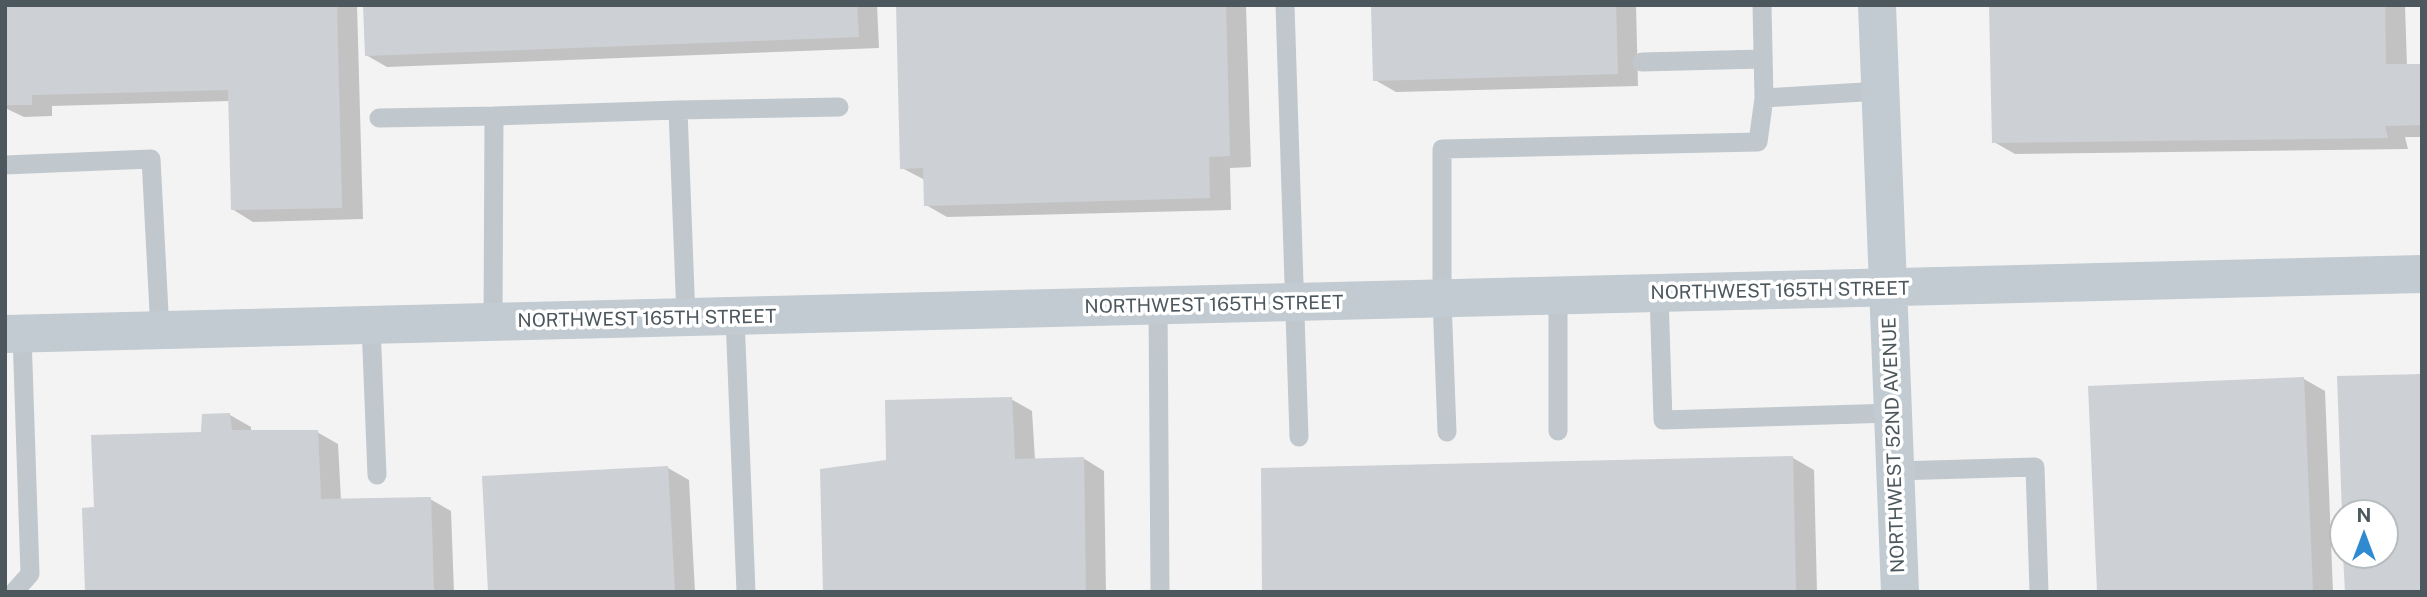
<!DOCTYPE html>
<style>
body{margin:0}
#map{position:relative;width:2427px;height:597px;overflow:hidden;background:#f4f3f3;font-family:"Public Sans",sans-serif}
canvas{display:block}
.frame{position:absolute;inset:0;border:7px solid #4c585e;pointer-events:none}
.north{position:absolute;left:2329px;top:499px;width:70px;height:70px;box-sizing:border-box;background:#fff;border:2px solid #b7bcbf;border-radius:50%;rotate:0deg;font-size:19px;font-weight:700;line-height:28px;text-align:center;color:#4c585e}
.north::after{content:'';display:block;margin:auto;width:24px;height:32px;background:#308ad0;clip-path:polygon(50% 0,100% 100%,50% 72%,0 100%)}
</style>
<div id="map">
<canvas width="2427" height="597"></canvas>
<div class="frame"></div>
<div class="north">N</div>
</div>
<script>
const c = document.querySelector('canvas').getContext('2d');
c.lineJoin = 'round';
function fillPath(path, color) {
  c.fillStyle = color;
  c.fill(path, 'evenodd');
}
function poly(rows) {
  const path = new Path2D();
  for (const r of rows) {
    path.moveTo(r[0], r[1]);
    for (let i = 2; i < r.length; i += 2) path.lineTo(r[i], r[i + 1]);
  }
  return path;
}
function trace(path, color, width, dash) {
  c.strokeStyle = color;
  c.lineWidth = width;
  c.lineCap = dash ? 'butt' : 'round';
  c.setLineDash(dash || []);
  c.stroke(path);
}
function label(font, color, halo, rows, align = 'center') {
  c.font = font + ' "Public Sans",sans-serif';
  c.lineWidth = 7;
  c.setLineDash([]);
  c.textBaseline = 'middle';
  c.strokeStyle = halo;
  c.fillStyle = color;
  for (const [text, x, y, turn = 0] of rows) {
    c.save();
    c.translate(x, y);
    c.rotate((+turn || 0) * Math.PI / 180);
    c.textAlign = isNaN(turn) ? turn : align;
    if (halo) c.strokeText(text, 0, 0);
    c.fillText(text, 0, 0);
    c.restore();
  }
}
fillPath(poly([
 [5,5,357,5,363,219,253,222,232,209,230,101,52,106,52,116,24,117,5,108],
 [364,5,877,5,879,48,387,67,366,55],
 [897,5,1246,5,1251,167,1230,168,1231,210,947,217,926,205,925,180,902,168],
 [1373,5,1636,5,1638,86,1396,92,1375,80],
 [1991,5,2405,5,2407,66,2422,66,2422,137,2405,137,2408,149,2015,154,1994,142],
 [2304,379,2325,391,2333,592,2098,592],
 [1011,399,1032,411,1035,460,1083,458,1104,471,1106,592,825,592,887,462],
 [230,415,251,427,251,431,317,432,338,444,341,500,430,499,451,511,454,592,87,592,96,509],
 [1793,458,1814,470,1817,592,1264,592],
 [668,468,689,480,695,592,490,592]
]), '#0003');
fillPath(poly([
 [5,5,337,5,342,208,231,210,228,90,32,95,32,105,5,105],
 [363,5,857,5,859,37,365,56],
 [896,5,1226,5,1230,156,1209,157,1210,198,924,206,923,168,900,169],
 [1371,5,1616,5,1618,74,1373,81],
 [1989,5,2385,5,2386,64,2422,64,2422,125,2385,126,2388,138,1992,143],
 [2422,374,2422,592,2345,592,2343,555,2385,555,2385,513,2342,513,2337,376],
 [2304,377,2313,592,2097,592,2088,386],
 [1012,397,1015,459,1084,457,1086,592,823,592,820,469,886,460,885,400],
 [230,413,232,430,318,430,321,499,431,497,434,592,85,592,82,508,94,507,91,435,201,432,202,414],
 [1793,456,1796,592,1262,592,1261,468],
 [668,466,675,592,488,592,482,476]
]), '#cdd0d4');
trace(poly([
 [1285,5,1299,437],
 [1762,5,1764,98,1880,91],
 [1642,62,1763,59],
 [678,110,839,107],
 [379,118,494,116],
 [5,165,151,159,160,331],
 [1659,294,1663,420,1893,413],
 [1558,297,1558,431],
 [1158,306,1160,592],
 [735,317,746,592],
 [493,323,494,116,678,110,686,318],
 [371,325,377,475],
 [1447,432,1442,299,1442,149,1758,142,1764,98],
 [1895,471,2035,467,2039,592],
 [14,592,30,574,22,334]
]), '#c0c8cd', 19);
trace(poly([
 [1877,5,1900,592],
 [5,334,2422,274]
]), '#c1cbd1', 38);
label('19px', '#4c585e', '#fff', [
 ["NORTHWEST 165TH STREET",1780,291,-1],
 ["NORTHWEST 165TH STREET",1214,305,-1],
 ["NORTHWEST 165TH STREET",647,319,-1],
 ["NORTHWEST 52ND AVENUE",1894,445,-92]
]);
</script>
